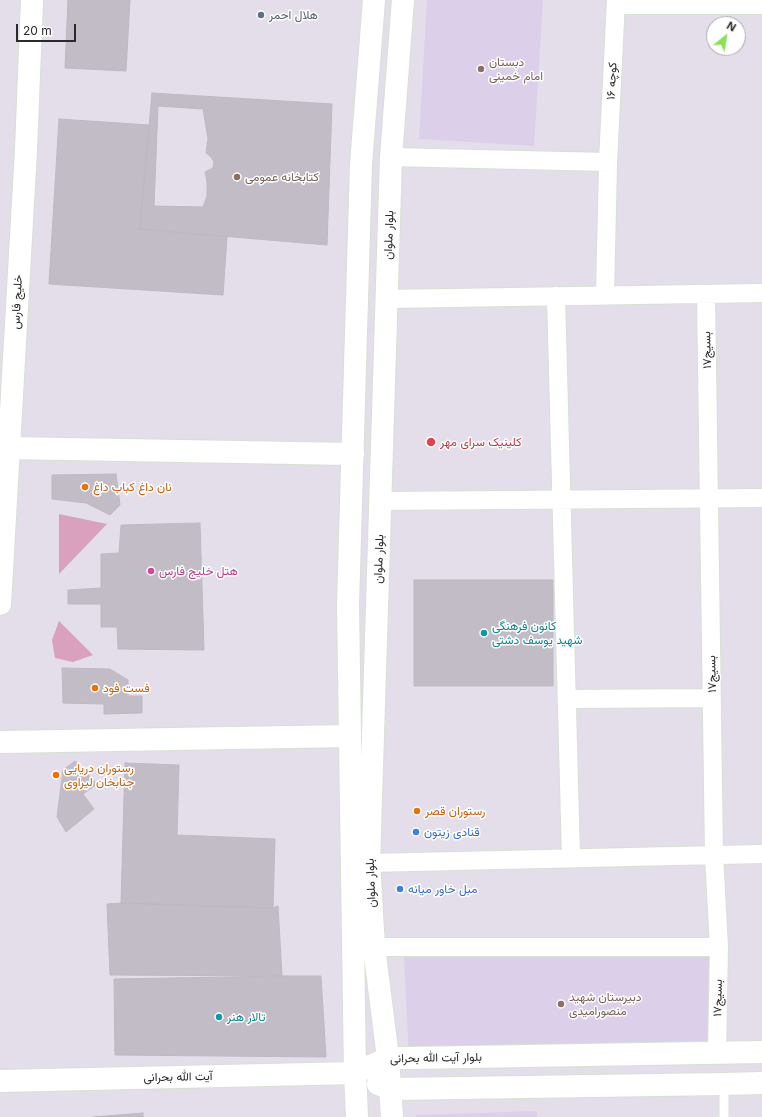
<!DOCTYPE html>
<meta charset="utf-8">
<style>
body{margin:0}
#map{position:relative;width:762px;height:1117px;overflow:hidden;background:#e3deea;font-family:Inter,sans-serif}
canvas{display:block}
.north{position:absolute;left:706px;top:16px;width:40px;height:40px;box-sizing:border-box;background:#fff;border:1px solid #aaa;border-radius:50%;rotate:30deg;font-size:11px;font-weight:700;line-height:16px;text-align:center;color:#2a2a2a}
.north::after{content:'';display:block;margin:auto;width:14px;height:18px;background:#87e352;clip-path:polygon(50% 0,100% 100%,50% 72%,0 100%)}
.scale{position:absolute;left:16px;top:24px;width:60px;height:18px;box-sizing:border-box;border:2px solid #2a2a2a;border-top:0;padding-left:5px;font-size:12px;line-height:14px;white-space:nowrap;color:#2a2a2a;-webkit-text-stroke:3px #fff;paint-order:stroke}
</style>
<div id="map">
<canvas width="762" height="1117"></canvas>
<div class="north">N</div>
<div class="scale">20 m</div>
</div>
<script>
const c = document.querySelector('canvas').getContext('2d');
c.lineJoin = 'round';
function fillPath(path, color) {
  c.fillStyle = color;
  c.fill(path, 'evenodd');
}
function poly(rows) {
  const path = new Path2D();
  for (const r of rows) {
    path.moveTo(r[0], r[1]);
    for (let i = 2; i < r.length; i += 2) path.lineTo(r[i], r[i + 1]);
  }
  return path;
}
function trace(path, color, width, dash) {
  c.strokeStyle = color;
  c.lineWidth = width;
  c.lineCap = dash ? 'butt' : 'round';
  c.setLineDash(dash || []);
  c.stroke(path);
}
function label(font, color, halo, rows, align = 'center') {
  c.font = font + ' Inter,Vazirmatn,sans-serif';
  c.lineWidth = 3;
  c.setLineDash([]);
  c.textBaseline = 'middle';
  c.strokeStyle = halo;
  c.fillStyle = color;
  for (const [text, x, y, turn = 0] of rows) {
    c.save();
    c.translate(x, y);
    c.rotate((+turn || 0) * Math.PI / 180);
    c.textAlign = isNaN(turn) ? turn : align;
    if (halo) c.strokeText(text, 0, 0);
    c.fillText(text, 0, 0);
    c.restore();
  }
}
fillPath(poly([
 [427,0,543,0,534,146,419,139],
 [716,953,717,1053,409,1058,404,955],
 [537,1111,537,1117,416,1117,416,1115]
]), '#dccfea');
fillPath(poly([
 [59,514,107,524,59,574],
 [59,621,93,655,73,662,55,658,52,640]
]), '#daa1bf');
const building = poly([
 [68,0,130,0,126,71,65,68,68,0],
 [152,93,332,104,327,245,140,229,152,93],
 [158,106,203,109,208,139,206,153,211,157,214,162,213,168,205,172,207,182,207,196,203,207,154,206,158,106],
 [59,119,149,125,140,229,227,237,223,295,49,284,59,119],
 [116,474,120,505,110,515,86,503,52,499,52,475,116,474],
 [200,523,204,650,118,649,117,627,101,627,101,604,68,604,68,590,101,588,101,554,119,553,121,525,200,523],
 [414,580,553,580,553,686,414,686,414,580],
 [62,668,110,669,128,680,128,696,142,696,142,713,104,714,104,704,63,703,62,668],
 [75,761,97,784,83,794,94,809,66,832,57,817,63,770,75,761],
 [125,763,179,765,177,835,275,839,273,908,121,903,125,763],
 [121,903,273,908,278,906,282,976,110,975,107,904,121,903],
 [282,976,321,976,326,1057,115,1055,114,979,282,976],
 [143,1113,143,1117,93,1117,143,1113]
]);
fillPath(building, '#c1bcc6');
trace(building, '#beb8c5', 1);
const service = poly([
 [724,1084,724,1117]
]);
const minor = poly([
 [616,5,762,5],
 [391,157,608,162,605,295],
 [608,162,616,0],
 [706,294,714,855,719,947,717,1053],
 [556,296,571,858],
 [387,299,762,293],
 [380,501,762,498],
 [567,699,712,698],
 [369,863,762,854],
 [374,947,719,947]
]);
const tertiary = poly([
 [9,448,353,454],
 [0,742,350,736]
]);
const secondary = poly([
 [0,604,26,150,32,0],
 [0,1081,355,1073,388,1058,409,1058,762,1052],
 [378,1084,391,1089,724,1084,762,1083],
 [357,1117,355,1073,348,604,361,164,374,0],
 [392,1117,388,1058,374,947,369,863,391,157,403,0]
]);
trace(service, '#d8e1d3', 11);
trace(minor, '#d8e1d3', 20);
trace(tertiary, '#d8e1d3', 24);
trace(secondary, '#d8e1d3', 24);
trace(service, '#fff', 9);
trace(minor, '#fff', 18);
trace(tertiary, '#fff', 22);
trace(secondary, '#fff', 22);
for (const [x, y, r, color] of [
 [261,15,4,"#5c6f8a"],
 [481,69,4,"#8d6e63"],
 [237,177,4,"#8d6e63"],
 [431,442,5,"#e0444e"],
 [85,487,4,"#e8710a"],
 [151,571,4,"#d1479c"],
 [484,633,4,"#0f9aa8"],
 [95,688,4,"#e8710a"],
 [56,775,4,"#e8710a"],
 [417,811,4,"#e8710a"],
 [416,832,4,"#3f7fe0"],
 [400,889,4,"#3f7fe0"],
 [561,1004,4,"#8d6e63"],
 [219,1017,4,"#0f9aa8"]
]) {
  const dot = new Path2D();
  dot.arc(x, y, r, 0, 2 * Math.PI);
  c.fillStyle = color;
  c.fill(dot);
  trace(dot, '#fff', 1.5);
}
label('12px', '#4e5e75', '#fff', [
 ["هلال احمر",269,15]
], 'left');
label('12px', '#785e54', '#fff', [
 ["دبستان",489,62],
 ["امام خمینی",489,76],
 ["کتابخانه عمومی",245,177],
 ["دبیرستان شهید",569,997],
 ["منصورامیدی",569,1011]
], 'left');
label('12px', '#2a2a2a', '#fff', [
 ["کوچه ۱۶",612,81,-87],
 ["بلوار ملوان",389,235,-88],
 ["خلیج فارس",17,302,-87],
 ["بسیج۱۷",707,350,-91],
 ["بلوار ملوان",379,559,-88],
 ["بسیج۱۷",712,674,-91],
 ["بلوار ملوان",371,883,-92],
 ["بسیج۱۷",718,998,-89],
 ["بلوار آیت الله بحرانی",436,1058,-1],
 ["آیت الله بحرانی",178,1077,-1]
]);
label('12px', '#be3a42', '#fff', [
 ["کلینیک سرای مهر",440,442]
], 'left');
label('12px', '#c56008', '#fff', [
 ["نان داغ کباب داغ",93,487],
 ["فست فود",103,688],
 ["رستوران دریایی",64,768],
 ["جنابخان لیراوی",64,782],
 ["رستوران قصر",425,811]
], 'left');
label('12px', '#b23c85', '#fff', [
 ["هتل خلیج فارس",159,571]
], 'left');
label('12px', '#0d838f', '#fff', [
 ["کانون فرهنگی",492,626],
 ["شهید یوسف دشتی",492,640],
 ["تالار هنر",227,1017]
], 'left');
label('12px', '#366cbe', '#fff', [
 ["قنادى زیتون",424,832],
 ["مبل خاور میانه",408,889]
], 'left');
</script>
